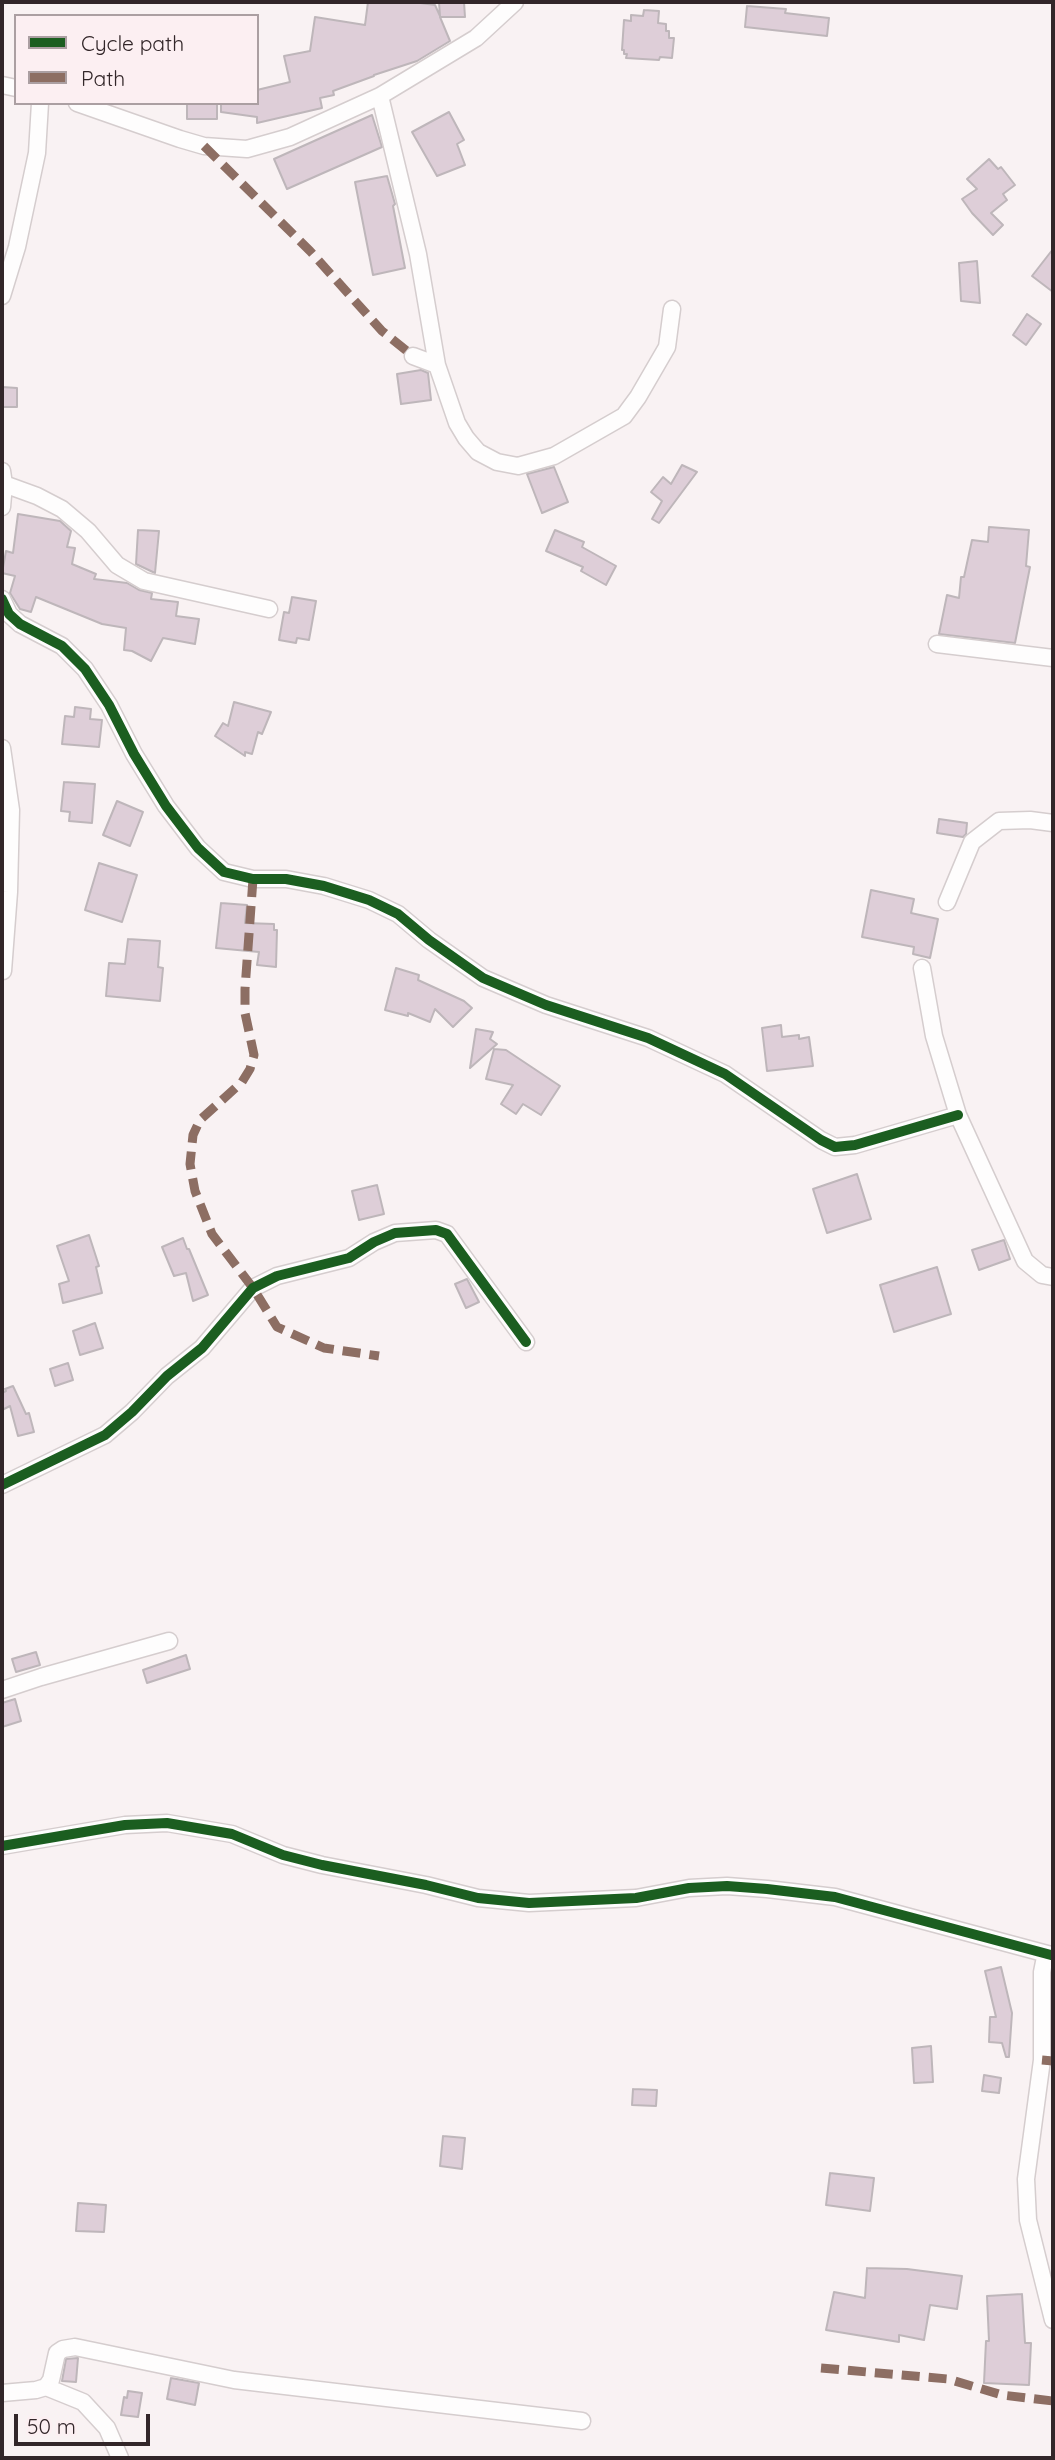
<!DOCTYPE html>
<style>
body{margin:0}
#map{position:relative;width:1055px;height:2460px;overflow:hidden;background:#f9f2f3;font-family:Quicksand,sans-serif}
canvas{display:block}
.frame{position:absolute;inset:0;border:4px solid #322629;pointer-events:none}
.legend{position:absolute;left:14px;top:14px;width:245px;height:91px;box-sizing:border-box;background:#fceff2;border:2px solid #ab9fa2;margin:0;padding:9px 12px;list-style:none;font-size:21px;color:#322629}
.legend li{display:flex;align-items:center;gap:14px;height:35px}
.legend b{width:35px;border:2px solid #ab9fa2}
.scale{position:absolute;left:14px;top:2414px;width:136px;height:32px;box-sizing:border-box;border:4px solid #322629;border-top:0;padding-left:9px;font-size:21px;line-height:24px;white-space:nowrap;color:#322629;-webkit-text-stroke:5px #fceff2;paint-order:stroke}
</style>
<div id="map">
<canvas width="1055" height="2460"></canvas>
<div class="frame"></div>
<ul class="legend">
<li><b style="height:9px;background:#1b5e20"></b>Cycle path</li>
<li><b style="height:9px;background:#8d6e63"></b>Path</li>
</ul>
<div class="scale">50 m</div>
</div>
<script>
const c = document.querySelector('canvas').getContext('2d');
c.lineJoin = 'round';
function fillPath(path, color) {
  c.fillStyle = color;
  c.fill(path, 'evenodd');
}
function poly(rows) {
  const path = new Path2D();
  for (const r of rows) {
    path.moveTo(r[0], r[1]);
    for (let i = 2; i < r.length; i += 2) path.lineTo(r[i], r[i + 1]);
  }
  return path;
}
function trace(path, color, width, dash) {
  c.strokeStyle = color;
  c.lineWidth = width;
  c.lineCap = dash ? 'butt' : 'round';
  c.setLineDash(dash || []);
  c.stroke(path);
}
const building = poly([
 [368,2,413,2,435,5,440,16,439,2,464,2,465,17,440,17,450,41,417,61,374,75,374,76,333,91,334,95,320,98,322,108,257,123,257,117,221,112,221,103,257,103,257,90,290,82,284,56,310,51,315,17,365,25,368,2],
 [747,6,786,9,785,13,829,18,827,36,745,27,747,6],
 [644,10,659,11,658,23,666,24,666,31,669,31,669,38,674,38,672,58,660,57,659,60,626,58,627,54,624,54,624,50,622,50,624,20,631,21,631,15,643,16,644,10],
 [187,103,217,103,217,119,187,119,187,103],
 [449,112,464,140,457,144,465,165,437,176,412,132,449,112],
 [372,115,382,147,287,189,274,159,372,115],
 [989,159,998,169,1001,167,1015,185,1003,194,1007,200,991,213,1003,225,993,235,972,213,962,199,977,189,967,179,989,159],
 [387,176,395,204,393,206,405,268,373,275,355,182,387,176],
 [1053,249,1053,292,1032,276,1053,249],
 [977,261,980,303,961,301,959,263,977,261],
 [1027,314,1041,324,1026,345,1013,335,1027,314],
 [421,370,428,373,431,400,401,404,397,374,421,370],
 [2,387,17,388,17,407,2,407,2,387],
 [682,465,697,472,659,523,652,519,662,501,651,492,663,477,671,484,682,465],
 [554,467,568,502,542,513,527,474,554,467],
 [18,514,60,521,71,531,67,547,75,548,72,564,96,574,94,579,127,583,139,590,152,593,151,599,178,602,176,616,199,619,195,644,163,638,151,661,132,651,124,650,126,628,102,624,36,597,31,612,20,609,10,593,15,576,2,573,6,551,13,553,18,514],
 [989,527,1029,530,1026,566,1030,567,1015,643,939,634,947,595,959,598,961,577,964,577,972,540,988,542,989,527],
 [138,530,159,531,155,573,136,564,138,530],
 [555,530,584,542,582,547,616,566,606,585,581,571,583,567,546,551,555,530],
 [292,597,316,601,309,640,297,638,296,643,279,640,284,612,289,613,292,597],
 [234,702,271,712,262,734,258,732,252,754,245,752,245,756,215,736,223,723,228,726,234,702],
 [75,707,91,709,90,719,102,720,99,747,62,744,65,716,74,717,75,707],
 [64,782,95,784,92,823,69,821,70,812,61,811,64,782],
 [117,801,143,812,130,846,103,835,117,801],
 [939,819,967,823,966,834,963,837,937,833,939,819],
 [99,863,137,875,122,922,85,910,99,863],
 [871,890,914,899,911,913,938,919,930,958,913,954,914,947,862,937,871,890],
 [221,903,247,905,245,923,274,924,274,930,277,930,276,967,257,965,259,952,216,948,221,903],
 [128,939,160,941,158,967,163,968,160,1001,106,996,109,963,125,964,128,939],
 [396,968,419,975,418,980,464,1001,472,1008,453,1027,435,1009,430,1022,408,1013,408,1016,385,1010,396,968],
 [781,1025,782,1037,799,1035,799,1039,809,1037,813,1066,767,1071,762,1028,781,1025],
 [476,1029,493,1032,490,1039,497,1044,470,1068,476,1029],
 [494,1049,506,1050,560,1086,541,1115,523,1104,516,1114,501,1104,513,1085,486,1079,494,1049],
 [857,1174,871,1219,827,1233,813,1189,857,1174],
 [377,1185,384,1214,359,1220,352,1191,377,1185],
 [89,1235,99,1266,96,1267,102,1293,63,1303,59,1284,69,1281,57,1246,89,1235],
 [183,1238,187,1249,189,1249,208,1295,193,1301,186,1273,174,1276,162,1247,183,1238],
 [1004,1240,1010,1259,979,1270,972,1250,1004,1240],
 [937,1267,951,1314,894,1332,880,1285,937,1267],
 [467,1279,479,1302,466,1308,455,1284,467,1279],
 [95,1323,103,1348,80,1355,73,1331,95,1323],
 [68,1363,73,1380,55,1386,50,1369,68,1363],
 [13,1386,26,1414,29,1413,34,1432,18,1436,10,1406,2,1410,2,1393,6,1391,5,1389,13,1386],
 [36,1652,40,1665,16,1672,12,1659,36,1652],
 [186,1655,190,1669,147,1683,143,1670,186,1655],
 [15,1699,21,1721,2,1727,2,1703,15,1699],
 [1001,1967,1012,2013,1009,2057,1006,2057,1002,2043,989,2042,990,2017,996,2017,985,1971,1001,1967],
 [931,2046,933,2082,914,2083,912,2048,931,2046],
 [984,2075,1001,2078,999,2093,982,2091,984,2075],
 [633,2089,657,2090,656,2106,632,2105,633,2089],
 [443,2136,465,2138,462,2169,440,2166,443,2136],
 [830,2173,874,2178,870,2211,826,2205,830,2173],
 [78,2203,106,2205,104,2232,76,2231,78,2203],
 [867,2268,907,2269,962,2276,957,2309,930,2305,924,2340,899,2335,899,2342,826,2330,834,2292,865,2298,867,2268],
 [1022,2294,1025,2343,1031,2343,1029,2385,984,2383,986,2341,989,2341,987,2296,1022,2294],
 [78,2358,76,2382,62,2381,66,2359,78,2358],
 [171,2378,199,2383,195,2405,167,2399,171,2378],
 [128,2391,142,2393,138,2417,121,2415,124,2397,127,2398,128,2391]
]);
fillPath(building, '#deced8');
trace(building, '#beb6ba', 2);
const street = poly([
 [2,85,16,88],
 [380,96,418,254,437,365,457,423,466,438,478,452,497,462,518,466,554,456,624,416,638,397,667,347,672,309],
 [77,103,180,139,204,146,247,149,290,137,380,96,476,38,515,2],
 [2,296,17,247,37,153,40,103],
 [413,356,437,365],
 [2,471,4,484,2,507],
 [4,484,37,496,62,509,88,531,117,565,144,581,269,609],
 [2,599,9,614,20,624,62,646,85,669,109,705,134,754,166,806,198,848,224,872,253,879,286,879,324,886,369,900,398,914,429,940,483,978,546,1005,648,1038,725,1074,821,1140,835,1147,855,1145,958,1115],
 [937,644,1053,658],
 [2,748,11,810,9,892,3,971],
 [947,902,972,842,999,821,1030,820,1053,823],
 [922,968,934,1036,958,1115,1025,1261,1042,1275,1053,1277],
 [2,1485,105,1435,132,1412,167,1376,202,1348,253,1288,277,1276,349,1258,374,1242,395,1233,436,1230,447,1234,526,1342],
 [2,1690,41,1677,169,1641],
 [2,1846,125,1825,167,1823,232,1834,283,1855,322,1865,426,1885,478,1898,529,1903,636,1898,689,1888,727,1886,767,1889,835,1897,1051,1955],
 [1053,1955,1044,1962,1042,1972,1042,2060,1026,2179,1028,2220,1053,2320],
 [46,2387,83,2402,107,2428,120,2458],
 [2,2393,36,2390,46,2387,51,2380,57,2353,63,2349,75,2347,234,2380,582,2421]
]);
trace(street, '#d5cdce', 19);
trace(street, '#fefdfd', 16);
trace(poly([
 [204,146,310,251,382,331,413,356],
 [253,879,245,989,245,1013,254,1055,250,1069,242,1082,200,1120,193,1135,190,1164,195,1191,212,1234,253,1288,277,1327,324,1348,379,1356],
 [1042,2060,1053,2061],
 [821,2368,948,2379,1002,2395,1053,2401]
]), '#8d6e63', 9, [18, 9]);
trace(poly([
 [2,599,9,614,20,624,62,646,85,669,109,705,134,754,166,806,198,848,224,872,253,879,286,879,324,886,369,900,398,914,429,940,483,978,546,1005,648,1038,725,1074,821,1140,835,1147,855,1145,958,1115],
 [2,1485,105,1435,132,1412,167,1376,202,1348,253,1288,277,1276,349,1258,374,1242,395,1233,436,1230,447,1234,526,1342],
 [2,1846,125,1825,167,1823,232,1834,283,1855,322,1865,426,1885,478,1898,529,1903,636,1898,689,1888,727,1886,767,1889,835,1897,1051,1955]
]), '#1b5e20', 10);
</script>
